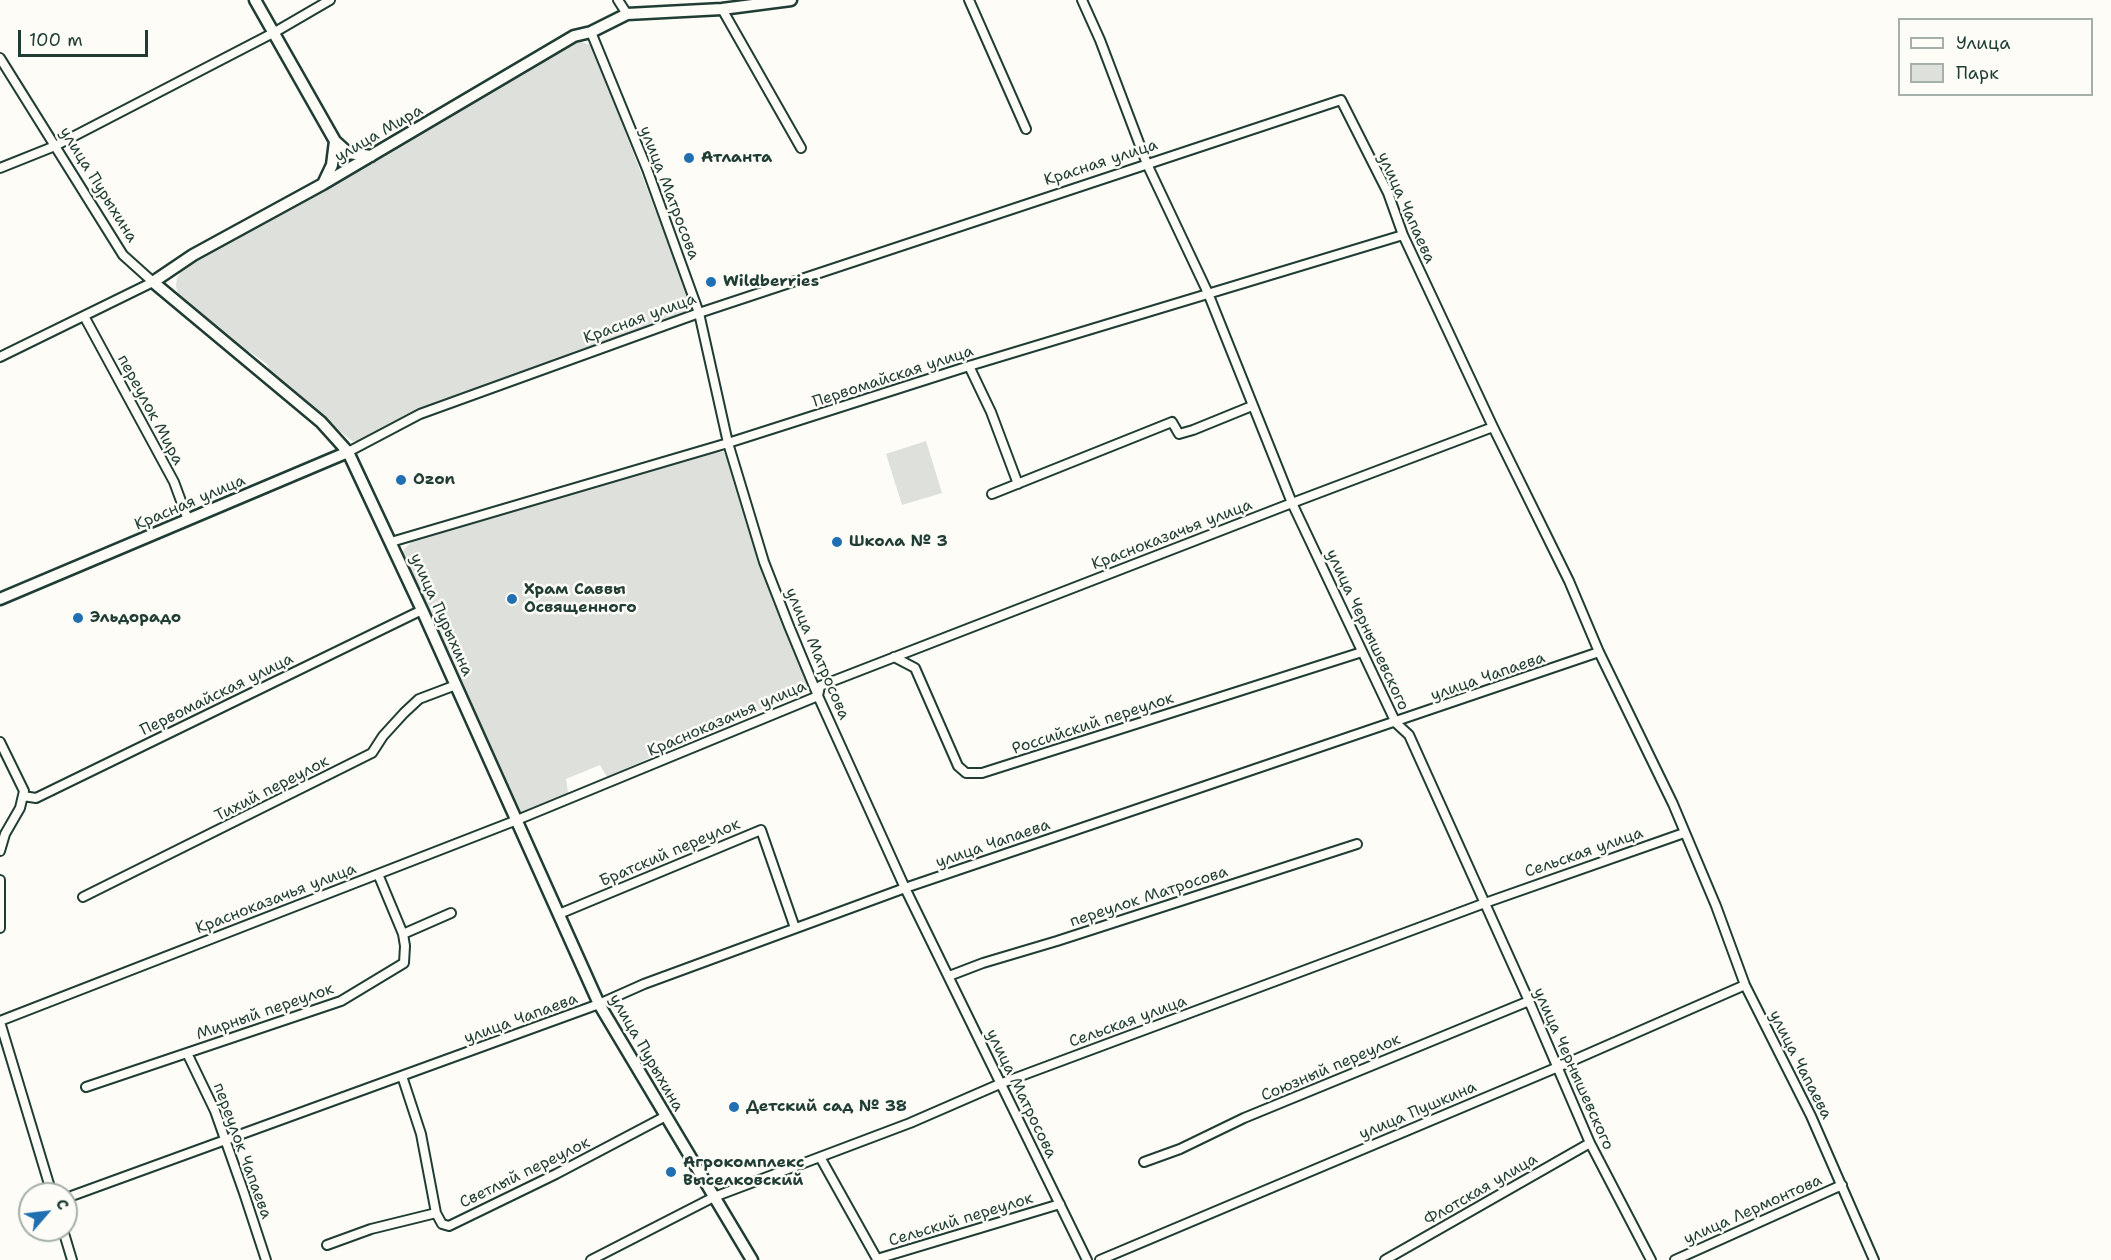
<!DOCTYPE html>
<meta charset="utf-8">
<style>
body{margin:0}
#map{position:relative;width:2111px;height:1260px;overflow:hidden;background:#fdfcf7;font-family:"Shantell Sans",sans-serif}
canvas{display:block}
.legend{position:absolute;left:1898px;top:18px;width:195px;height:78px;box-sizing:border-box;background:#fdfcf7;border:2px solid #a4b0a9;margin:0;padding:8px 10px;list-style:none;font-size:18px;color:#1f3d34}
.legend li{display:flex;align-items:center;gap:12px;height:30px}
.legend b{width:30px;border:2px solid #a4b0a9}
.north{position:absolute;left:18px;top:1182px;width:60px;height:60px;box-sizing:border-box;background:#fdfcf7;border:2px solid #a4b0a9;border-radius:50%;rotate:62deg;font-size:16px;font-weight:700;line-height:24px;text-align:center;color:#1f3d34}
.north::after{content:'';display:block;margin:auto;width:21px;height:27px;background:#1f6fb2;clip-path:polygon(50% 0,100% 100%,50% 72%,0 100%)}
.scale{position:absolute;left:18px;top:30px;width:130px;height:27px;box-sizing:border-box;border:3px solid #1f3d34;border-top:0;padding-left:8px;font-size:18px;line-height:21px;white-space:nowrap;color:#1f3d34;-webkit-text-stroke:4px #fdfcf7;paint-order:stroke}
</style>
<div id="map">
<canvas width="2111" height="1260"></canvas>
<ul class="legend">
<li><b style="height:8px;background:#fdfcf7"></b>Улица</li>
<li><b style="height:16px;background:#dde0db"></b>Парк</li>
</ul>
<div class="north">С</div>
<div class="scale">100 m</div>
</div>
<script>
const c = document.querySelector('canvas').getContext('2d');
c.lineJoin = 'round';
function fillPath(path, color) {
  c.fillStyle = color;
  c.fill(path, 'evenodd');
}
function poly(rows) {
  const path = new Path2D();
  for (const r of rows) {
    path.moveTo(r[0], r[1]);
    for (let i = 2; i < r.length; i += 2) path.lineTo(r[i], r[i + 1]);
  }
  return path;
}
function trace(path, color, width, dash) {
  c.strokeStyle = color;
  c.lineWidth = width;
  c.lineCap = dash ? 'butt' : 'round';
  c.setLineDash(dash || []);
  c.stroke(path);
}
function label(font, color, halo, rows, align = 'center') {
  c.font = font + ' "Shantell Sans",sans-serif';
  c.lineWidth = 5;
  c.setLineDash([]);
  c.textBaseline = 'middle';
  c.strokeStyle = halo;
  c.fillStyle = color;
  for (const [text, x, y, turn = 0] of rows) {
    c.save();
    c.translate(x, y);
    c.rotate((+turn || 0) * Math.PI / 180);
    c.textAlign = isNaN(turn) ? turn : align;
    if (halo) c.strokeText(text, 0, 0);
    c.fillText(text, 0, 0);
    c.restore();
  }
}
fillPath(poly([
 [576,40,590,45,593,48,689,298,690,303,686,312,418,410,365,439,358,441,352,441,347,437,271,373,267,364,253,354,239,346,178,295,176,286,177,279,180,273,189,265],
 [926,441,942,493,902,505,886,454],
 [716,451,724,452,729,461,766,581,813,690,752,713,746,707,717,720,719,727,607,777,600,765,566,779,568,793,520,813,401,553,412,541]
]), '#dde0db');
const minor = poly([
 [618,0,627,14],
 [969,0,1026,129],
 [1082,0,1100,40,1147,164,1208,293,1292,503,1396,723,1409,735,1529,1001,1590,1143,1651,1260],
 [722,9,801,148],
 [591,32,647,169,699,313,728,443,764,562,789,626,818,696,905,888,1087,1260],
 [0,58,123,255,153,282,0,357],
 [0,168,55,146,275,32,330,0],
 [84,316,174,482,188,520],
 [969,366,991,412,1018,484],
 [348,452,420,414,699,313,1341,100,1388,193,1403,235,1493,427,1569,581,1599,652,1673,804,1716,906,1745,985,1811,1116,1874,1260],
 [992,494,1172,422,1179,434,1193,430,1252,406],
 [391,542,728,443,969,366,1403,235],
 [894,657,915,668,958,766,966,773,982,773,1362,652],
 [0,742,24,791,20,808,5,834,0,851],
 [23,796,36,798,422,610],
 [378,874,403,934],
 [0,880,0,928],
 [83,897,372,753,383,736,404,713,419,699,456,685],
 [559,914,761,830,795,928],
 [949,976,983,963,1057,941,1357,844],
 [0,1021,517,820,818,696,820,686,1292,503,1493,427],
 [0,1022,52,1194],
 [187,1053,215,1111,244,1193,266,1260],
 [402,1076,421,1134,436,1213],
 [86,1087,341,1001,404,963,405,946,403,934,451,913],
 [820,1157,877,1259,1060,1204],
 [1144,1162,1180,1149,1244,1118,1529,1001],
 [66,1198,599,1004,644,984,905,888,1599,652],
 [63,1230,72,1260],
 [327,1245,371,1229,436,1213,442,1224,449,1226,556,1174,666,1116],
 [591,1260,714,1197,910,1123,1002,1083,1485,903,1684,833],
 [1100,1260,1558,1067,1745,985],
 [1385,1260,1590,1143],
 [1675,1260,1842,1185]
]);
const tertiary = poly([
 [255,0,335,141,332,165,323,184],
 [335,141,348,153,371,156],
 [0,599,348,452],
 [752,1260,599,1004,422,610,348,452,321,422,153,282,193,255,323,184,574,36,591,32,627,14,722,9,791,0]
]);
trace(minor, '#1f3d34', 12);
trace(tertiary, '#1f3d34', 15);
trace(minor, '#fdfcf7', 8);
trace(tertiary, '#fdfcf7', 10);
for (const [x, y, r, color] of [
 [689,158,6,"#1f6fb2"],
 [711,282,6,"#1f6fb2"],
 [401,480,6,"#1f6fb2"],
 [837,542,6,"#1f6fb2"],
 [512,599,6,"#1f6fb2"],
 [78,618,6,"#1f6fb2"],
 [734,1107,6,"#1f6fb2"],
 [671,1172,6,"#1f6fb2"]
]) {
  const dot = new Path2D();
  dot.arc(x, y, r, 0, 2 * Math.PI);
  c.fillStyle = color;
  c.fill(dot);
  trace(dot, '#fdfcf7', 2);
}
label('16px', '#1f3d34', '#fdfcf7', [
 ["улица Мира",379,134,-30],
 ["Красная улица",1101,163,-18],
 ["улица Пурыхина",98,185,58],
 ["улица Матросова",669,193,69],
 ["улица Чапаева",1406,208,66],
 ["Красная улица",640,319,-20],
 ["Первомайская улица",893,377,-18],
 ["переулок Мира",150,410,62],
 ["Красная улица",190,503,-23],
 ["Красноказачья улица",1172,535,-21],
 ["улица Пурыхина",441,615,66],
 ["улица Чернышевского",1367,630,65],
 ["улица Матросова",817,654,67],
 ["улица Чапаева",1488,677,-19],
 ["Первомайская улица",217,695,-26],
 ["Красноказачья улица",727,719,-23],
 ["Российский переулок",1093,724,-18],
 ["Тихий переулок",272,789,-27],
 ["улица Чапаева",993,844,-19],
 ["Братский переулок",670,853,-23],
 ["Сельская улица",1584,853,-19],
 ["переулок Матросова",1149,897,-18],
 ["Красноказачья улица",276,899,-21],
 ["Мирный переулок",265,1012,-19],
 ["улица Чапаева",521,1019,-20],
 ["Сельская улица",1128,1022,-20],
 ["улица Пурыхина",646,1053,60],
 ["улица Чапаева",1800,1065,63],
 ["Союзный переулок",1331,1068,-23],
 ["улица Чернышевского",1573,1069,66],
 ["улица Матросова",1021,1094,64],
 ["улица Пушкина",1418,1111,-23],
 ["переулок Чапаева",242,1151,70],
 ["Светлый переулок",525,1173,-26],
 ["Флотская улица",1481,1190,-30],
 ["улица Лермонтова",1753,1210,-24],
 ["Сельский переулок",961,1220,-17]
]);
label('bold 16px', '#1f3d34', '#fdfcf7', [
 ["Атланта",701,158],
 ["Wildberries",723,282],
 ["Ozon",413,480],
 ["Школа № 3",849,542],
 ["Храм Саввы",524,590],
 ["Освященного",524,608],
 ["Эльдорадо",90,618],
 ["Детский сад № 38",746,1107],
 ["Агрокомплекс",683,1163],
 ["Выселковский",683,1181]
], 'left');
</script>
